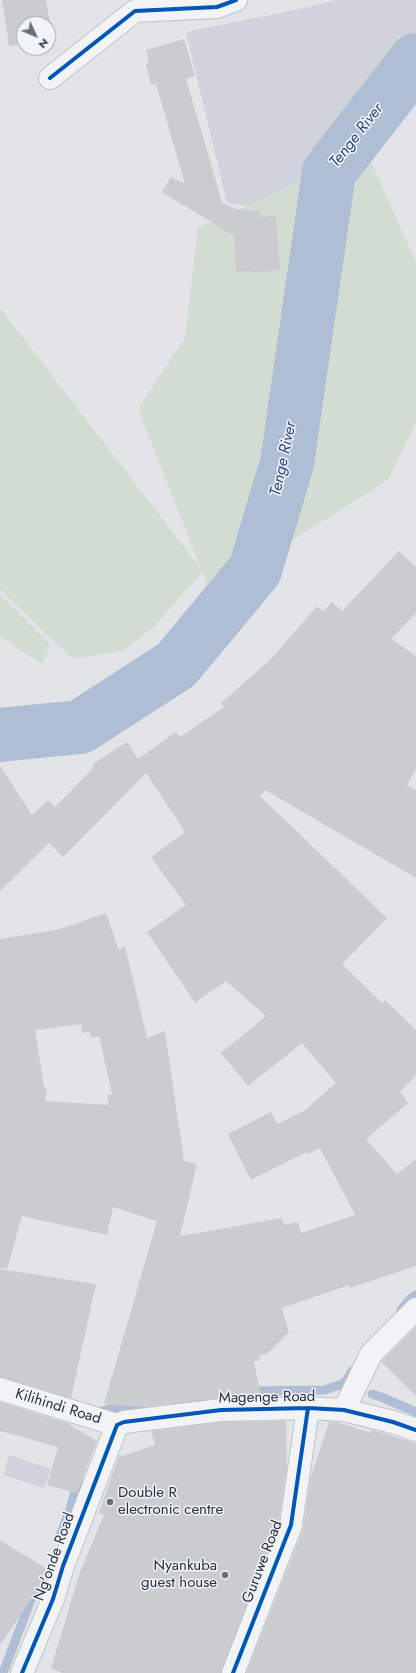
<!DOCTYPE html>
<style>
body{margin:0}
#map{position:relative;width:416px;height:1673px;overflow:hidden;background:#e3e4e8;font-family:Jost,sans-serif}
canvas{display:block}
.north{position:absolute;left:16px;top:16px;width:40px;height:40px;box-sizing:border-box;background:#f0f3f7;border:1px solid #a0a5af;border-radius:50%;rotate:134deg;font-size:11px;font-weight:700;line-height:16px;text-align:center;color:#282f43}
.north::after{content:'';display:block;margin:auto;width:14px;height:18px;background:#696e7d;clip-path:polygon(50% 0,100% 100%,50% 72%,0 100%)}
</style>
<div id="map">
<canvas width="416" height="1673"></canvas>
<div class="north">N</div>
</div>
<script>
const c = document.querySelector('canvas').getContext('2d');
c.lineJoin = 'round';
function fillPath(path, color) {
  c.fillStyle = color;
  c.fill(path, 'evenodd');
}
function poly(rows) {
  const path = new Path2D();
  for (const r of rows) {
    path.moveTo(r[0], r[1]);
    for (let i = 2; i < r.length; i += 2) path.lineTo(r[i], r[i + 1]);
  }
  return path;
}
function trace(path, color, width, dash) {
  c.strokeStyle = color;
  c.lineWidth = width;
  c.lineCap = dash ? 'butt' : 'round';
  c.setLineDash(dash || []);
  c.stroke(path);
}
function label(font, color, halo, rows, align = 'center') {
  c.font = font + ' Jost,sans-serif';
  c.lineWidth = 3;
  c.setLineDash([]);
  c.textBaseline = 'middle';
  c.strokeStyle = halo;
  c.fillStyle = color;
  for (const [text, x, y, turn = 0] of rows) {
    c.save();
    c.translate(x, y);
    c.rotate((+turn || 0) * Math.PI / 180);
    c.textAlign = isNaN(turn) ? turn : align;
    if (halo) c.strokeText(text, 0, 0);
    c.fillText(text, 0, 0);
    c.restore();
  }
}
fillPath(poly([
 [336,0,416,0,416,35,293,212,227,203,186,32,309,7],
 [9,1455,51,1469,44,1488,3,1475]
]), '#d0d3db');
fillPath(poly([
 [366,151,416,262,416,422,388,480,210,592,202,572,153,628,123,651,72,659,0,589,0,308,201,569,138,409,185,338,198,228],
 [0,595,49,643,49,649,42,664,0,637]
]), '#d2dcd3');
trace(poly([
 [401,1310,410,1299,416,1295],
 [248,1391,324,1390,342,1384,347,1380,352,1371],
 [372,1394,381,1397,416,1412],
 [175,1407,202,1397],
 [99,1412,109,1409,142,1410],
 [59,1538,69,1512,78,1482],
 [3,1673,35,1589]
]), '#afbed4', 9);
trace(poly([
 [0,735,80,727,176,665,255,570,287,463,329,172,416,60]
]), '#afbed4', 54);
fillPath(poly([
 [2,0,46,0,53,39,48,40,48,24,24,24,24,44,9,46],
 [184,39,195,76,186,79,222,202,235,209,260,211,260,218,276,215,280,270,250,273,250,271,236,272,234,236,162,192,171,177,185,184,156,84,151,85,146,64,149,62,146,50],
 [399,551,416,567,416,613,391,639,416,656,416,769,407,785,416,790,416,878,265,790,260,796,387,918,342,964,382,1003,385,1000,416,1030,416,1075,400,1092,408,1103,366,1139,397,1174,416,1159,416,1266,350,1288,349,1285,282,1308,289,1332,267,1354,259,1355,260,1360,254,1362,261,1397,219,1398,143,1407,104,1404,157,1221,113,1207,107,1235,22,1216,7,1269,0,1268,0,939,60,929,106,913,119,951,125,946,147,1038,165,1031,184,1161,197,1164,180,1236,282,1218,284,1225,298,1222,301,1233,355,1215,320,1148,308,1154,307,1152,251,1180,228,1134,271,1112,277,1124,305,1110,336,1083,302,1043,248,1086,221,1053,266,1016,226,981,195,1003,147,932,186,905,151,857,185,832,146,773,63,857,49,843,0,891,0,766,32,815,48,800,55,807,94,767,93,764,127,742,138,759,176,732,180,737,224,707,221,703,270,660,317,606,323,611,332,602,342,611],
 [81,1024,82,1033,90,1032,91,1038,99,1036,112,1094,107,1095,109,1105,45,1101,47,1088,44,1087,35,1030],
 [0,1269,96,1284,71,1398,0,1377],
 [416,1327,416,1396,381,1362],
 [0,1402,67,1423,97,1441,77,1493,47,1485,58,1447,0,1431],
 [286,1421,287,1466,279,1522,221,1673,62,1673,51,1668,80,1572,104,1515,99,1513,119,1455,122,1456,155,1445,151,1431,222,1422],
 [329,1422,337,1422,371,1433,372,1430,416,1443,416,1673,246,1673,303,1530,310,1480],
 [0,1540,49,1570,47,1576,0,1645]
]), '#cbccd0');
const street = poly([
 [50,78,135,11,217,7,236,0],
 [0,1389,117,1425],
 [344,1410,371,1354,416,1309],
 [117,1425,124,1422,221,1410,308,1408,344,1410,393,1422,416,1430],
 [22,1673,53,1599,63,1566,117,1425],
 [233,1673,291,1525,308,1408]
]);
trace(street, '#c1c2c6', 24);
trace(street, '#f2f3f5', 22);
trace(poly([
 [50,78,135,11,217,7,236,0],
 [22,1673,53,1599,63,1566,117,1425,124,1422,221,1410,308,1408,344,1410,393,1422,416,1430],
 [233,1673,291,1525,308,1408]
]), '#0057b8', 4);
for (const [x, y, r, color] of [
 [110,1502,4,"#696e7d"],
 [225,1575,4,"#696e7d"]
]) {
  const dot = new Path2D();
  dot.arc(x, y, r, 0, 2 * Math.PI);
  c.fillStyle = color;
  c.fill(dot);
  trace(dot, '#f0f3f7', 1.5);
}
label('15px', '#282f43', '#f0f3f7', [
 ["Magenge Road",267,1398,-1],
 ["Kilihindi Road",58,1407,17],
 ["Ng'onde Road",55,1557,-70],
 ["Guruwe Road",263,1562,-69]
]);
label('15px', '#282f43', '#f0f3f7', [
 ["Double R",118,1493],
 ["electronic centre",118,1510],
 ["Nyankuba",217,1566,"right"],
 ["guest house",217,1583,"right"]
], 'left');
label('italic 16px', '#2f497a', '#f0f3f7', [
 ["Tenge River",357,136,-52],
 ["Tenge River",284,459,-78]
]);
</script>
